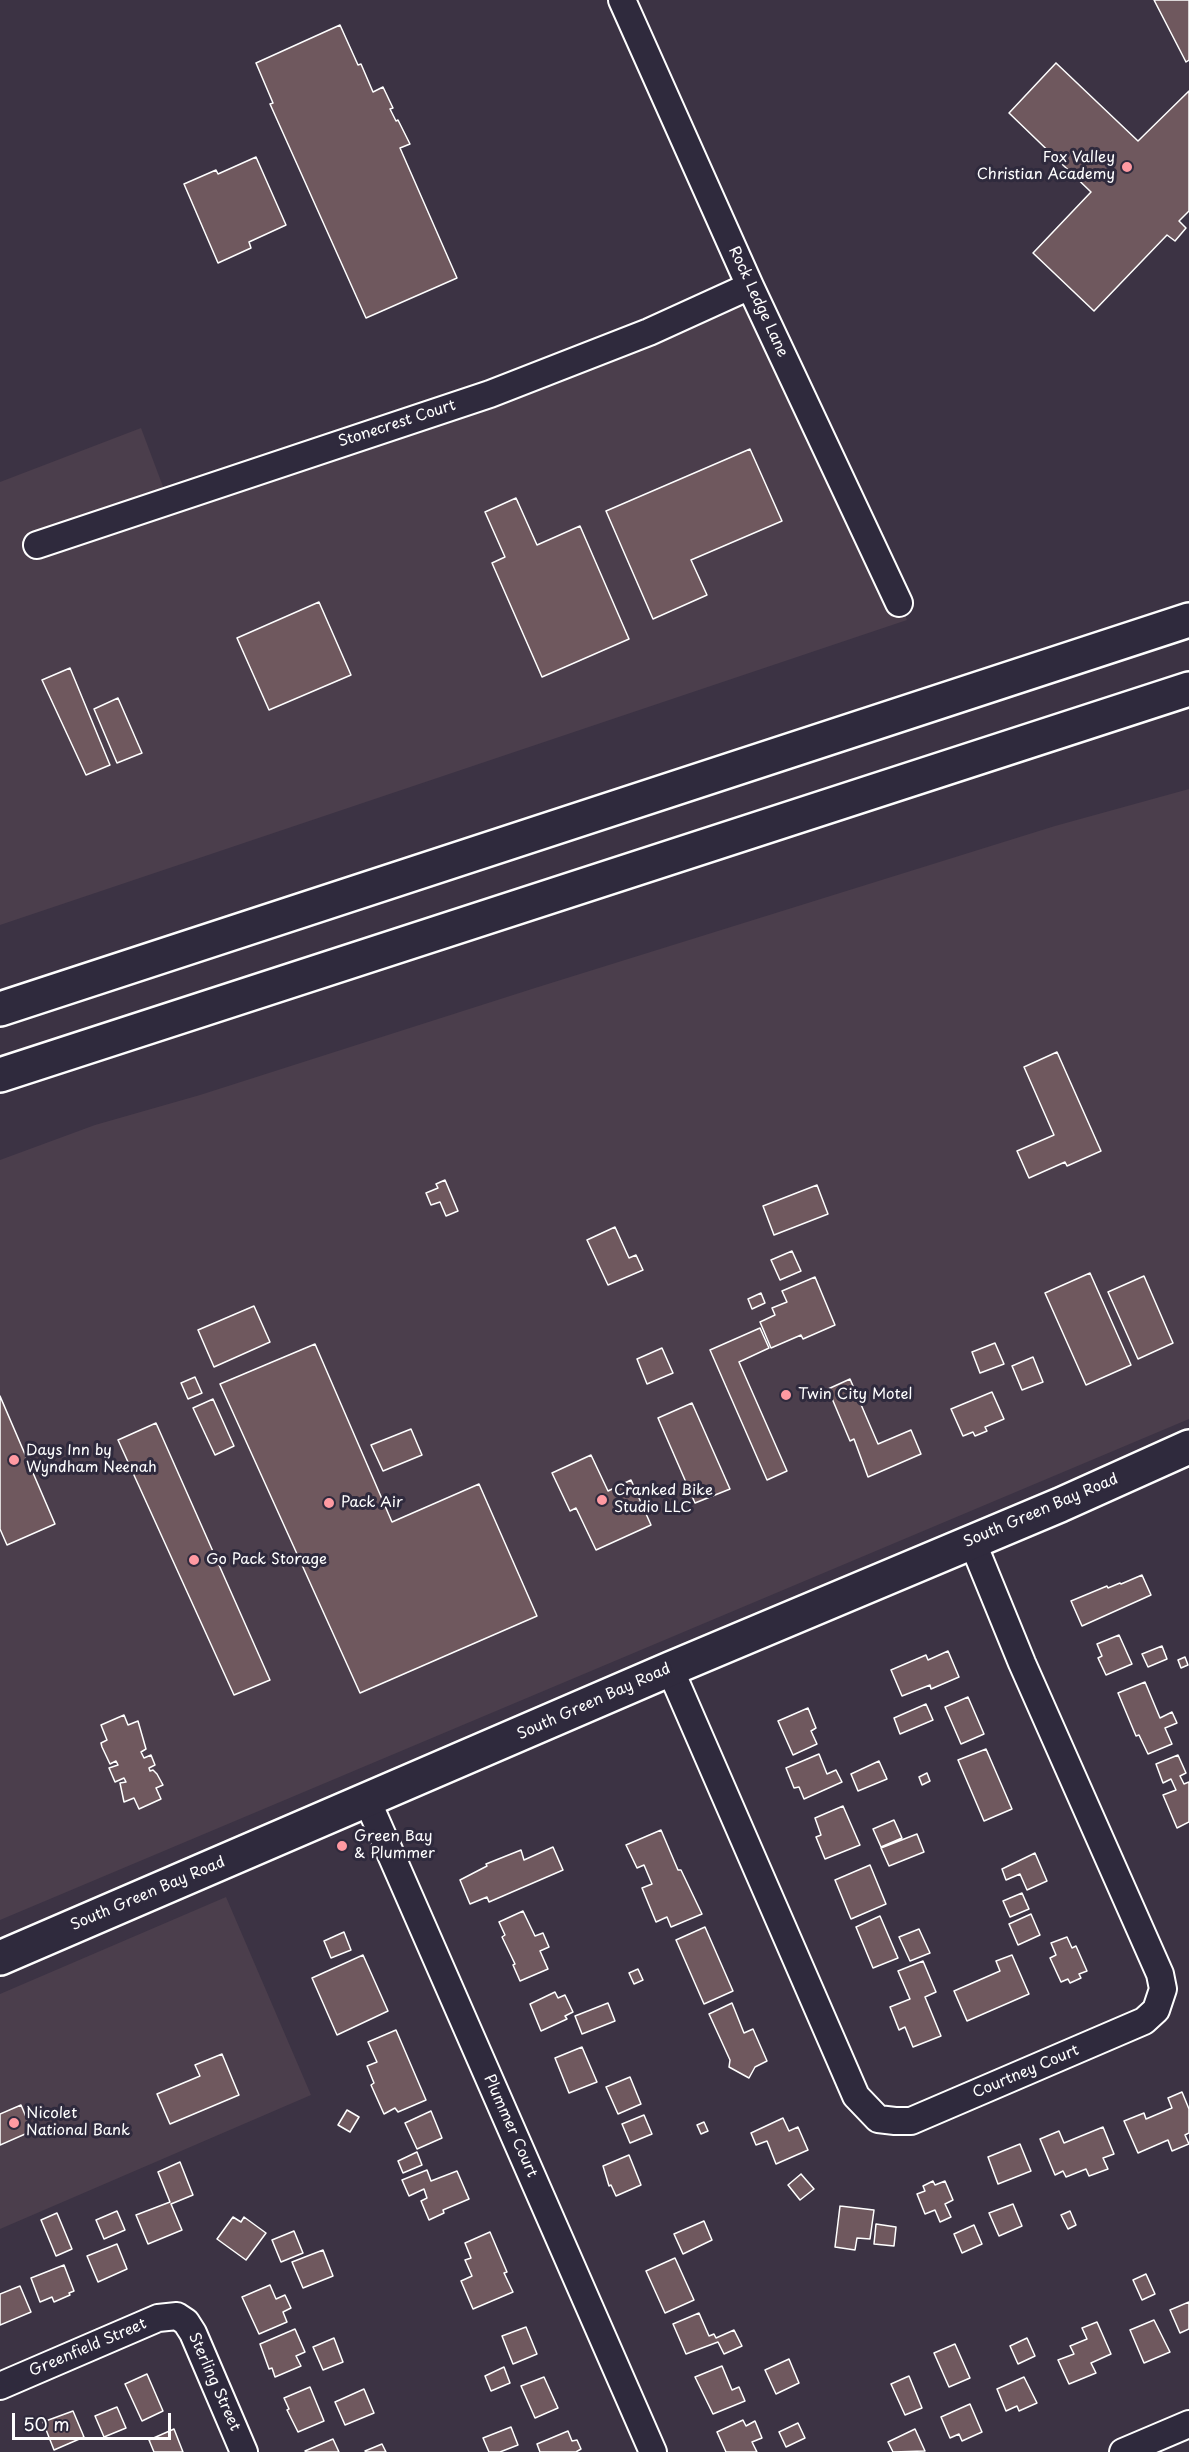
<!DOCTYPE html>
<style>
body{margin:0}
#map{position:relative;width:1189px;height:2452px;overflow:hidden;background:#3c3344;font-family:"Playpen Sans",sans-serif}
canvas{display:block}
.scale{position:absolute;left:12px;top:2413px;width:159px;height:27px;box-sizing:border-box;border:3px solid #fff;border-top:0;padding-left:8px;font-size:18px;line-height:21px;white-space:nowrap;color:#fff;-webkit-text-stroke:4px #2f2a3d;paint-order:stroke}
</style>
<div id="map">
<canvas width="1189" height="2452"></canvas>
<div class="scale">50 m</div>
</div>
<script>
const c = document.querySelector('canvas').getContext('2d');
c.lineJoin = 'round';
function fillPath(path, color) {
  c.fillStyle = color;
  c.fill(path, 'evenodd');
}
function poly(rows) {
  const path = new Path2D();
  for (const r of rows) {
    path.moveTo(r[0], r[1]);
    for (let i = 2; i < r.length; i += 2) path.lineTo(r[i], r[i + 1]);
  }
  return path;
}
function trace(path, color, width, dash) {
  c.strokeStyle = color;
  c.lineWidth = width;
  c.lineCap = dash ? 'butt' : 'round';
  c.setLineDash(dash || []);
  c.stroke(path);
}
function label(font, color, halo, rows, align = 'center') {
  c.font = font + ' "Playpen Sans",sans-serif';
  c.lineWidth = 6;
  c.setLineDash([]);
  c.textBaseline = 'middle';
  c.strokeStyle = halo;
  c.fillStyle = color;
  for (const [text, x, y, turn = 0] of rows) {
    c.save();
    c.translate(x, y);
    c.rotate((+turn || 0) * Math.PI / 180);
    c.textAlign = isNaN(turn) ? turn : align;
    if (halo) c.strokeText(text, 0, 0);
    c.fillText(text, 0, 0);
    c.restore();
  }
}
fillPath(poly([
 [750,286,907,620,0,925,0,482,141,428,168,500],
 [1189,789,1189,1419,0,1920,0,1160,95,1125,200,1095,535,988,1055,826],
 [226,1897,311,2095,0,2229,0,1994]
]), '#4b3e4c');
const building = poly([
 [1154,0,1189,0,1189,60,1186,62,1154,0],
 [340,25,358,65,361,64,373,92,383,87,393,108,390,109,396,121,398,120,410,144,400,148,457,278,366,318,270,104,273,103,256,63,340,25],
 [1056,63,1138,141,1189,91,1189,211,1179,221,1186,228,1175,241,1167,235,1094,311,1033,253,1091,192,1009,113,1056,63],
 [256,157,286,225,249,242,251,248,218,263,184,184,216,170,218,174,256,157],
 [750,449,782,521,691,560,707,595,653,619,606,511,750,449],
 [516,498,537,545,580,526,629,639,542,677,492,563,505,557,485,512,516,498],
 [319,602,351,675,269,710,237,638,319,602],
 [70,668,110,765,86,775,42,680,70,668],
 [118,698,142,753,117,763,94,709,118,698],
 [1057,1052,1101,1151,1067,1166,1065,1162,1029,1178,1017,1151,1054,1135,1024,1067,1057,1052],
 [445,1180,458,1211,446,1216,440,1202,431,1205,426,1193,438,1188,436,1184,445,1180],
 [817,1185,828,1214,774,1235,763,1206,817,1185],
 [615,1227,629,1258,636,1255,643,1270,608,1285,587,1240,615,1227],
 [792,1251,801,1271,780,1280,771,1260,792,1251],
 [1090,1273,1131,1365,1086,1385,1045,1293,1090,1273],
 [1144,1276,1173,1343,1138,1359,1108,1292,1144,1276],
 [815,1277,835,1325,803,1339,801,1335,771,1348,760,1322,775,1315,772,1308,787,1302,782,1291,815,1277],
 [761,1293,765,1303,752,1309,748,1299,761,1293],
 [254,1306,270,1342,214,1367,198,1330,254,1306],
 [760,1328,769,1348,739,1362,787,1471,767,1480,710,1350,760,1328],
 [995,1343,1004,1364,980,1373,972,1352,995,1343],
 [315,1344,392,1522,479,1484,537,1616,360,1693,220,1384,315,1344],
 [662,1348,673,1373,647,1384,637,1359,662,1348],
 [1033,1357,1043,1382,1022,1390,1012,1366,1033,1357],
 [195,1377,202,1393,188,1399,181,1383,195,1377],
 [850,1379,878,1444,911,1430,921,1454,868,1477,854,1439,850,1441,828,1389,850,1379],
 [992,1392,1004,1419,985,1427,987,1431,975,1436,973,1432,963,1436,951,1409,992,1392],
 [0,1396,55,1524,7,1545,0,1529,0,1396],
 [213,1399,234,1446,215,1455,193,1408,213,1399],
 [692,1403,730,1489,695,1503,658,1418,692,1403],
 [156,1423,270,1680,234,1695,118,1440,156,1423],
 [411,1429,422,1455,383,1471,371,1445,411,1429],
 [591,1455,608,1491,631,1480,651,1525,596,1550,576,1508,570,1511,552,1473,591,1455],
 [1142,1575,1151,1595,1082,1626,1071,1601,1107,1586,1108,1588,1120,1583,1121,1584,1142,1575],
 [1119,1635,1132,1664,1106,1675,1098,1658,1102,1656,1097,1644,1119,1635],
 [1162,1646,1167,1659,1148,1667,1142,1654,1162,1646],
 [948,1651,959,1677,931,1689,930,1685,902,1696,891,1670,926,1655,928,1660,948,1651],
 [1185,1657,1188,1665,1181,1668,1178,1660,1185,1657],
 [1145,1682,1160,1718,1172,1712,1177,1723,1165,1728,1172,1744,1148,1754,1139,1735,1136,1736,1118,1693,1145,1682],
 [968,1697,984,1734,961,1744,945,1707,968,1697],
 [926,1704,933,1720,900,1734,894,1718,926,1704],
 [808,1708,816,1728,811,1731,817,1744,793,1755,778,1721,808,1708],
 [124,1715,128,1725,138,1721,146,1749,141,1752,144,1758,151,1755,155,1765,149,1768,150,1771,153,1770,157,1774,163,1785,156,1788,161,1799,139,1809,134,1798,124,1802,120,1783,126,1782,124,1778,115,1782,109,1768,118,1765,116,1761,110,1764,102,1747,101,1743,107,1740,101,1725,124,1715],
 [986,1749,1012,1809,984,1821,958,1760,986,1749],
 [819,1754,827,1774,836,1770,842,1782,804,1799,799,1787,794,1788,786,1768,819,1754],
 [1178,1755,1186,1773,1180,1776,1184,1784,1189,1782,1189,1822,1177,1828,1163,1795,1176,1790,1171,1779,1163,1783,1156,1764,1178,1755],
 [879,1761,887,1779,858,1791,851,1774,879,1761],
 [927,1773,930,1781,922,1785,919,1777,927,1773],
 [843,1806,860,1845,825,1859,816,1837,821,1835,815,1818,843,1806],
 [894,1820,902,1838,881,1847,873,1829,894,1820],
 [661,1830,678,1870,681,1870,702,1914,671,1927,667,1917,656,1922,642,1888,652,1884,644,1865,637,1868,626,1845,661,1830],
 [917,1834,924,1852,889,1866,881,1848,917,1834],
 [553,1847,563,1870,489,1902,487,1897,470,1904,460,1880,487,1866,486,1864,521,1850,524,1860,553,1847],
 [1035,1853,1047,1881,1027,1890,1020,1874,1006,1880,1002,1869,1035,1853],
 [870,1865,886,1904,851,1919,835,1880,870,1865],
 [1022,1893,1029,1909,1010,1917,1003,1901,1022,1893],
 [523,1911,535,1936,543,1933,549,1947,540,1951,548,1969,520,1981,513,1965,515,1964,502,1937,505,1935,499,1922,523,1911],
 [1031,1914,1040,1935,1018,1945,1009,1924,1031,1914],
 [880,1916,898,1958,873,1968,856,1927,880,1916],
 [705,1927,733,1991,704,2004,676,1940,705,1927],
 [919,1929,930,1953,910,1961,899,1937,919,1929],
 [344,1932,351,1950,331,1958,324,1941,344,1932],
 [1067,1937,1072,1948,1076,1946,1087,1971,1079,1974,1081,1978,1070,1983,1068,1979,1061,1982,1050,1958,1056,1955,1051,1943,1067,1937],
 [363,1955,388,2011,337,2035,312,1978,363,1955],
 [1012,1955,1029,1994,967,2021,954,1991,1000,1971,996,1961,1012,1955],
 [923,1961,936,1992,925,1997,941,2036,913,2047,905,2027,899,2030,890,2007,910,1999,898,1971,923,1961],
 [638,1969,643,1980,634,1984,629,1973,638,1969],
 [555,1992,558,1998,565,1995,573,2012,565,2016,567,2019,541,2031,530,2004,555,1992],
 [608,2003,615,2021,582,2034,575,2016,608,2003],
 [732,2003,744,2033,753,2029,767,2061,755,2067,749,2078,729,2067,730,2060,709,2014,732,2003],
 [396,2030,426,2100,398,2112,395,2108,384,2114,371,2085,374,2083,367,2066,377,2062,368,2042,396,2030],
 [582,2047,597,2082,569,2093,555,2058,582,2047],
 [222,2054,239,2095,170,2124,157,2094,200,2076,195,2065,222,2054],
 [630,2077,641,2104,618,2114,606,2087,630,2077],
 [1182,2092,1189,2109,1189,2133,1185,2135,1189,2144,1172,2151,1168,2140,1138,2153,1124,2121,1144,2113,1146,2119,1172,2108,1168,2098,1182,2092],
 [21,2105,32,2131,0,2145,0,2114,21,2105],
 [347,2110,359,2117,350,2132,338,2125,347,2110],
 [431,2111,442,2138,417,2149,405,2123,431,2111],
 [644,2115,652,2134,630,2143,622,2124,644,2115],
 [783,2118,789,2131,798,2127,808,2150,776,2164,767,2141,756,2145,751,2133,783,2118],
 [704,2122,708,2131,701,2134,697,2125,704,2122],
 [1103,2127,1114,2154,1103,2158,1108,2169,1089,2176,1086,2169,1066,2177,1063,2171,1055,2175,1040,2139,1059,2131,1064,2143,1103,2127],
 [1020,2144,1031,2171,998,2184,988,2157,1020,2144],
 [417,2152,422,2165,403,2173,398,2161,417,2152],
 [629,2155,641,2185,616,2196,611,2185,609,2186,603,2166,629,2155],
 [180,2162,193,2195,171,2204,182,2230,148,2244,136,2215,170,2202,158,2172,180,2162],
 [427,2170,431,2181,457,2171,469,2199,443,2210,444,2213,429,2220,421,2201,427,2198,424,2189,409,2196,402,2180,427,2170],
 [801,2174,814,2189,800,2200,788,2185,801,2174],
 [933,2181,935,2185,945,2181,953,2200,945,2204,951,2217,940,2222,935,2210,925,2214,917,2194,925,2191,923,2186,933,2181],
 [1013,2204,1022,2226,999,2236,989,2213,1013,2204],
 [840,2206,874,2210,870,2239,857,2238,855,2250,835,2247,840,2206],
 [117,2211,125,2230,104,2239,96,2220,117,2211],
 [1070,2211,1076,2225,1068,2229,1061,2215,1070,2211],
 [57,2213,72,2249,56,2256,41,2220,57,2213],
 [233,2217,241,2222,244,2217,266,2233,246,2260,217,2239,233,2217],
 [704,2221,712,2240,683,2254,674,2234,704,2221],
 [876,2224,896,2227,894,2246,874,2244,876,2224],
 [974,2225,982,2244,962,2253,954,2234,974,2225],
 [294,2231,303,2253,281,2262,272,2240,294,2231],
 [490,2232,507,2272,504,2273,513,2292,473,2309,461,2281,472,2276,465,2260,471,2258,465,2243,490,2232],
 [117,2244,127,2269,98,2282,87,2256,117,2244],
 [323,2250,333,2276,303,2288,292,2262,323,2250],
 [675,2258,694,2300,665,2313,646,2271,675,2258],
 [64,2265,74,2291,69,2293,70,2295,54,2302,52,2297,40,2302,31,2278,64,2265],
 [1146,2274,1155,2294,1142,2300,1133,2280,1146,2274],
 [270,2285,276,2299,285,2295,291,2308,283,2312,287,2322,259,2334,242,2297,270,2285],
 [20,2286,31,2312,0,2325,0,2294,20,2286],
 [1189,2302,1189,2329,1180,2333,1170,2310,1189,2302],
 [699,2313,709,2336,714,2334,716,2338,734,2330,742,2346,724,2354,718,2342,686,2354,673,2324,699,2313],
 [1154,2320,1170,2352,1144,2363,1130,2330,1154,2320],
 [1097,2322,1111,2354,1091,2363,1096,2373,1069,2384,1058,2360,1074,2354,1070,2346,1087,2339,1082,2328,1097,2322],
 [526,2327,537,2354,513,2364,502,2336,526,2327],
 [295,2329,305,2352,296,2356,301,2366,275,2377,272,2368,269,2369,260,2344,295,2329],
 [334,2338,343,2362,323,2370,313,2347,334,2338],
 [1027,2338,1035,2356,1018,2364,1010,2346,1027,2338],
 [955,2344,970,2378,949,2387,934,2353,955,2344],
 [789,2359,799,2383,776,2394,765,2370,789,2359],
 [722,2366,732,2390,739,2387,745,2401,713,2414,695,2377,722,2366],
 [504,2367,510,2383,491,2391,485,2376,504,2367],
 [147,2374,163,2411,142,2421,125,2384,147,2374],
 [909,2376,922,2408,905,2415,891,2384,909,2376],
 [544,2377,558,2408,535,2418,521,2386,544,2377],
 [1024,2377,1037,2403,1019,2411,1017,2406,1006,2411,997,2389,1024,2377],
 [310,2387,324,2421,298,2432,287,2410,289,2409,284,2398,310,2387],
 [364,2389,374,2413,345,2425,335,2402,364,2389],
 [970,2404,982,2432,962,2441,959,2434,950,2438,941,2417,970,2404],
 [117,2407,126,2428,104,2437,95,2416,117,2407],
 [73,2411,84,2437,54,2450,43,2422,73,2411],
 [743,2420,746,2426,755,2421,762,2438,752,2442,757,2452,726,2452,717,2432,743,2420],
 [798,2423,805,2438,786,2447,779,2432,798,2423],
 [511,2427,518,2445,500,2452,489,2452,483,2438,511,2427],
 [174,2429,183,2452,154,2452,149,2440,174,2429],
 [915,2429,925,2451,893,2452,888,2442,915,2429],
 [568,2431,572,2441,577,2440,581,2449,576,2452,540,2452,537,2444,568,2431],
 [333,2439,339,2452,306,2452,305,2451,333,2439],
 [382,2444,386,2452,366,2452,365,2451,382,2444]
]);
fillPath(building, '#6f585e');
trace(building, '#fff', 1.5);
const minor = poly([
 [622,0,750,286,899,603],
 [37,545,490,394,649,332,750,286],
 [670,1669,856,2096,878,2119,895,2121,911,2121,995,2085,1144,2021,1156,2010,1163,1989,1160,1974,1022,1663,972,1541],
 [367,1800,653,2452],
 [0,2386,158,2318,177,2316,186,2322,193,2333,244,2452],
 [1123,2452,1189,2424]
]);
const secondary = poly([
 [0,1958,670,1669,1060,1505,1189,1447]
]);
const motorway = poly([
 [0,1009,1189,620],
 [0,1075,1189,689]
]);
trace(minor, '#fff', 30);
trace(secondary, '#fff', 38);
trace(motorway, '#fff', 38);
trace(minor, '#2f2a3d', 26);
trace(secondary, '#2f2a3d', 33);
trace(motorway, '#2f2a3d', 33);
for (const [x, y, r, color] of [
 [1127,167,6,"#ff9aa2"],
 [786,1395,6,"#ff9aa2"],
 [14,1460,6,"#ff9aa2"],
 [602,1500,6,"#ff9aa2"],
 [329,1503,6,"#ff9aa2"],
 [194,1560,6,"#ff9aa2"],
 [342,1846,6,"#ff9aa2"],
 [14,2123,6,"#ff9aa2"]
]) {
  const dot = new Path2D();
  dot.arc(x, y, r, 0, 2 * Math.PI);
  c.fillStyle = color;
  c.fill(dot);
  trace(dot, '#2f2a3d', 2);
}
label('15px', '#fff', '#2f2a3d', [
 ["Fox Valley",1115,158,"right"],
 ["Christian Academy",1115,175,"right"],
 ["Twin City Motel",798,1395],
 ["Days Inn by",26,1451],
 ["Wyndham Neenah",26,1468],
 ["Cranked Bike",614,1491],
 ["Studio LLC",614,1508],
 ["Pack Air",341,1503],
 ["Go Pack Storage",206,1560],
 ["Green Bay",354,1837],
 ["& Plummer",354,1854],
 ["Nicolet",26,2114],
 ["National Bank",26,2131]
], 'left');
label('15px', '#fff', '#2f2a3d', [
 ["Rock Ledge Lane",758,302,65],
 ["Stonecrest Court",397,424,-18],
 ["South Green Bay Road",1041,1511,-23],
 ["South Green Bay Road",594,1702,-24],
 ["South Green Bay Road",148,1894,-23],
 ["Courtney Court",1026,2072,-23],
 ["Plummer Court",510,2126,66],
 ["Greenfield Street",88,2348,-23],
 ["Sterling Street",214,2382,66]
]);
</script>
